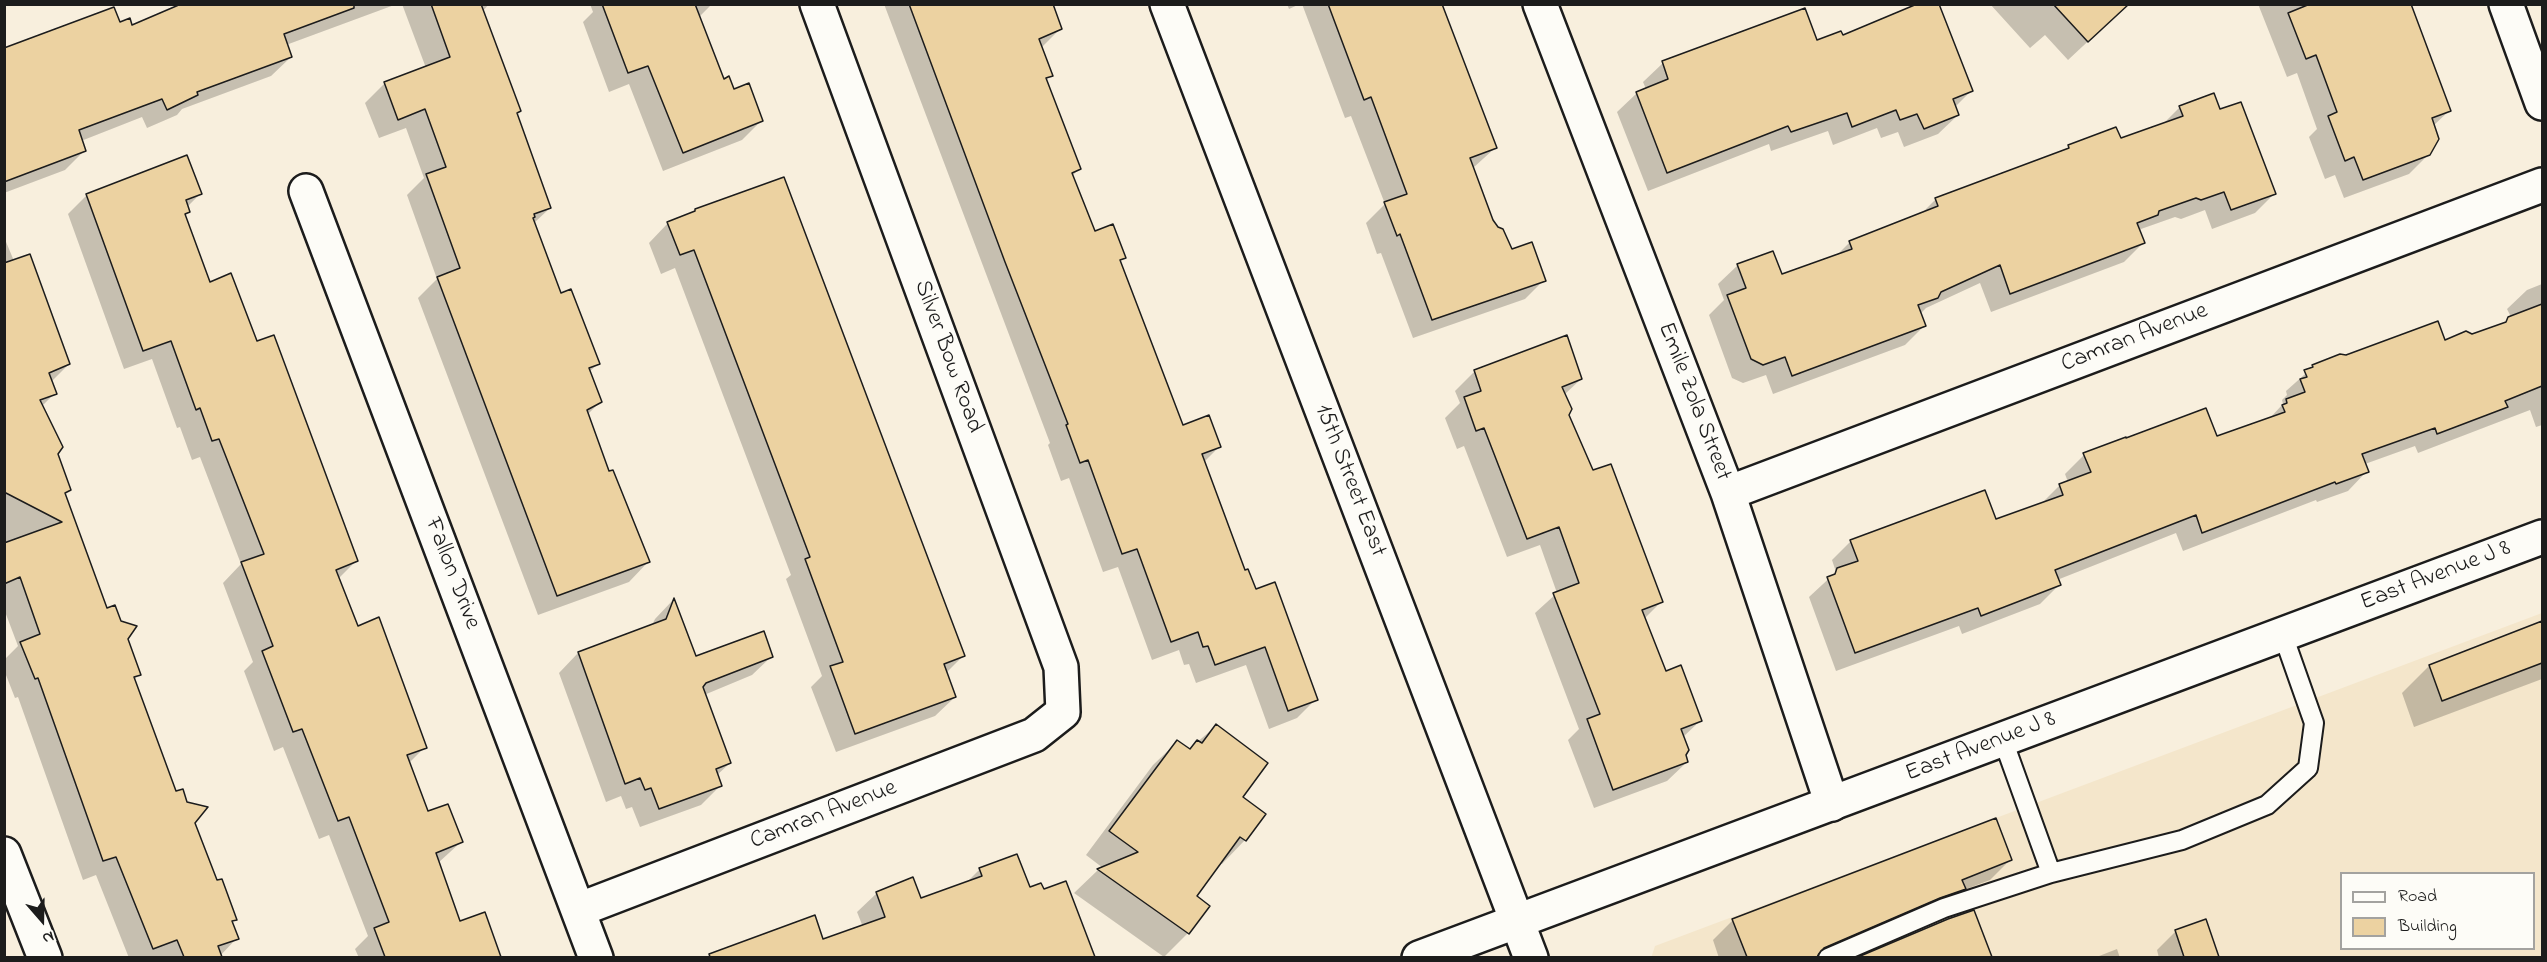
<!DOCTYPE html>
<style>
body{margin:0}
#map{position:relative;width:2547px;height:962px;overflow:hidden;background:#f8efdd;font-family:"Indie Flower",sans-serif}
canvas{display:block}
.frame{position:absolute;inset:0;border:6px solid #1c1c1c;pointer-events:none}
.legend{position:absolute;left:2340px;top:872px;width:195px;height:78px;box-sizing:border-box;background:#fdfcf7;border:2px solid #a3a29f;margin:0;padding:8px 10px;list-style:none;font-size:18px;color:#1c1c1c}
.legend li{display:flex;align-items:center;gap:12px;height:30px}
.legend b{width:30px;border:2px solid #a3a29f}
.north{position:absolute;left:12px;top:890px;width:60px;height:60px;-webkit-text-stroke:4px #fdfcf7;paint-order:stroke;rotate:160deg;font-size:16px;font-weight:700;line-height:24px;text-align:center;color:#1c1c1c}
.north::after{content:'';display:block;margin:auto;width:21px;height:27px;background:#1c1c1c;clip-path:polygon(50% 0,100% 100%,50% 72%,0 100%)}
</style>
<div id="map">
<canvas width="2547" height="962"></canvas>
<div class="frame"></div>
<ul class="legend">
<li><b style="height:8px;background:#fdfcf7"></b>Road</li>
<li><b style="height:16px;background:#ecd2a1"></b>Building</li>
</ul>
<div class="north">N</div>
</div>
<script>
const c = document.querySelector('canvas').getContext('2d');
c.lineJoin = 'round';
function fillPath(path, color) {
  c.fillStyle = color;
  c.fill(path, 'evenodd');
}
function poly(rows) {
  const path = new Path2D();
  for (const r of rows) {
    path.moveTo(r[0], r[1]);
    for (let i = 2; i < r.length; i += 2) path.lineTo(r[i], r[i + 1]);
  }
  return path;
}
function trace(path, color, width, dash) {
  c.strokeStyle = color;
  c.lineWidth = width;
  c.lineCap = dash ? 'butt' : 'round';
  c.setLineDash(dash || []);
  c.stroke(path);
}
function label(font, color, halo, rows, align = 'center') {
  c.font = font + ' "Indie Flower",sans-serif';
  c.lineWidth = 4.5;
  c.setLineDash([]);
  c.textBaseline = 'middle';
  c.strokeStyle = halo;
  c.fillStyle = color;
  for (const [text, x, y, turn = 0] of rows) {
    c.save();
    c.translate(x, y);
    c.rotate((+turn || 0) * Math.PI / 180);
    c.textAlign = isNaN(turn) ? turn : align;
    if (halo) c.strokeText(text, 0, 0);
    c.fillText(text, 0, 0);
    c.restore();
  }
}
fillPath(poly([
 [2542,613,2542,957,1651,958,1655,946],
 [2342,874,2534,874,2534,948,2342,948]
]), '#f4e6cb');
fillPath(poly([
 [189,4,397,4,286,45,291,57,271,76,182,109,177,115,147,128,142,117,81,141,85,150,65,170,4,193,4,50,119,24,131,27],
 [402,4,489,4,482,12,550,208,533,224,560,295,598,364,589,372,600,402,587,415,608,473,648,562,629,582,538,615,418,298,437,279,407,195,424,178,406,128,379,138,365,103,385,83,426,68],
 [590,4,712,4,698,18,723,80,761,121,742,140,663,171,629,84,609,92,583,22,593,12],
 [884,4,1051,4,1060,29,1041,48,1051,75,1046,80,1079,169,1072,176,1094,233,1125,257,1119,262,1182,427,1220,446,1203,463,1244,572,1316,699,1297,718,1269,729,1246,665,1196,683,1189,664,1184,665,1179,650,1152,660,1118,567,1103,572,1069,478,1061,481,1048,445,1050,443],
 [1287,4,1300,4,1289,9],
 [1302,4,1413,4,1495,148,1473,168,1492,220,1511,251,1544,280,1525,299,1413,338,1381,253,1377,254,1366,223,1385,204,1351,116,1345,118],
 [1990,4,2128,4,2068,60,2045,35,2030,48],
 [2258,4,2409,4,2449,111,2433,126,2429,154,2409,174,2344,198,2335,175,2325,179,2309,137,2317,129,2297,73,2287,77],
 [1842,37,1972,90,1955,107,1958,115,1938,134,1904,147,1898,132,1881,138,1877,128,1833,145,1828,131,1771,151,1769,144,1648,191,1617,112,1637,93,1646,89,1643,82,1663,63],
 [2180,107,2219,111,2274,194,2255,213,2212,229,2205,210,2181,219,2175,217,2141,229,2139,231,2143,243,2124,262,1991,312,1980,283,1926,308,1920,314,1924,326,1905,345,1773,394,1766,375,1743,383,1732,378,1709,315,1724,300,1718,284,1738,265,1781,276,1836,256,1850,242,1920,215,1936,199,2064,152,2069,147,2120,140,2162,125],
 [200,194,187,207,189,212,184,216,209,283,256,343,356,561,338,579,357,628,425,747,408,764,427,813,461,842,438,863,459,923,484,914,501,958,359,958,355,949,368,936,329,835,319,839,283,747,274,751,244,671,253,662,223,583,241,564,200,457,192,460,180,427,177,428,152,359,124,369,68,214,87,195],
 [692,214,963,656,946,673,955,697,935,716,836,752,811,687,822,676,786,579,791,575,675,268,661,274,649,243,668,223],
 [4,237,14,261,69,364,51,382,55,393,42,406,69,490,65,495,107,610,126,639,139,674,134,680,175,793,193,823,216,882,235,919,231,923,237,938,218,958,129,958,96,875,83,880,18,697,15,698,4,670,4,660,18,646,4,609],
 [2542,284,2542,425,2536,427,2530,410,2418,453,2415,446,2365,464,2367,471,2348,491,2317,502,2316,500,2183,551,2176,533,2057,580,2059,585,2040,604,1962,634,1959,626,1836,671,1809,597,1836,572,1832,560,1851,541,1995,521,2041,504,2060,485,2068,482,2065,474,2084,455,2216,438,2268,420,2283,404,2282,400,2287,395,2286,391,2313,367,2472,336,2501,326,2511,317,2507,309,2527,290],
 [1566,337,1581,379,1564,395,1568,415,1592,472,1661,602,1644,619,1665,673,1700,721,1682,738,1687,762,1667,781,1594,808,1568,740,1579,729,1535,613,1557,593,1540,545,1507,557,1464,446,1457,449,1445,418,1460,403,1455,391,1474,372],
 [673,600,695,657,772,656,752,675,704,695,730,763,716,776,720,786,701,805,640,827,632,807,626,809,621,796,606,802,559,673,578,653,652,625,655,619],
 [2542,623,2542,679,2414,727,2402,693,2429,666],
 [1216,726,1241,798,1245,840,1222,864,1220,862,1195,897,1208,906,1188,933,1164,957,1074,893,1098,870,1103,868,1086,855,1153,765,1177,742,1188,750],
 [1016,855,1029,889,1043,891,1065,883,1094,958,707,958,814,917,822,941,863,927,857,912,877,893,920,900,965,884,980,869],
 [2010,860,1990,880,1961,891,1944,909,1825,958,1719,958,1713,940,1733,920],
 [1973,912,1990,958,1861,958,1949,920],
 [2205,921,2217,958,2159,958,2157,950,2176,931],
 [2117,949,2120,958,2094,958]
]), '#0003');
const building = poly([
 [181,4,354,4,354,8,284,34,292,57,197,92,198,95,167,110,162,99,79,130,86,151,4,182,4,48,114,7,120,22,130,18,132,25,181,4],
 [431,4,481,4,521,111,517,113,551,208,534,214,535,217,533,218,561,293,571,289,600,364,589,368,602,402,587,410,609,471,613,470,650,562,557,596,437,277,460,268,426,174,446,167,425,109,398,120,384,82,450,57,431,4],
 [602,4,695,4,724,79,729,76,734,89,749,83,763,121,683,153,648,66,628,73,602,4],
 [909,4,1053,4,1062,29,1039,39,1053,76,1046,78,1081,169,1072,173,1095,231,1113,224,1126,258,1120,260,1183,425,1209,415,1221,447,1202,454,1245,570,1248,569,1256,589,1275,582,1318,700,1288,711,1265,647,1215,665,1208,646,1203,647,1198,632,1171,642,1137,549,1122,554,1088,460,1080,463,1066,425,1068,424,1005,262,909,4],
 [1328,4,1442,4,1497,148,1470,158,1493,220,1498,227,1503,229,1512,249,1532,242,1546,281,1432,320,1400,234,1397,236,1384,202,1407,194,1371,97,1364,100,1328,4],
 [1917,4,1939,4,1973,91,1953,99,1959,115,1924,129,1917,114,1900,120,1896,110,1852,127,1847,113,1791,132,1788,126,1667,173,1636,92,1668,79,1662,61,1805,8,1817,40,1841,31,1843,35,1917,4],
 [2053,4,2129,4,2088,42,2053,4],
 [2310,4,2411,4,2451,111,2432,118,2439,139,2430,155,2363,180,2354,157,2345,161,2328,116,2337,112,2316,55,2306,59,2288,13,2310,4],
 [2214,93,2220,109,2241,102,2276,194,2231,210,2224,192,2201,200,2196,198,2159,211,2158,215,2137,223,2145,243,2010,294,2000,265,1941,292,1938,298,1918,305,1926,326,1792,376,1785,357,1763,365,1751,359,1727,295,1746,288,1737,264,1773,251,1782,274,1852,249,1849,241,1938,206,1935,198,2069,148,2068,145,2116,127,2121,138,2183,116,2179,106,2214,93],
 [187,155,202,194,186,200,190,212,185,214,210,282,231,273,257,341,274,335,358,561,336,570,358,626,379,617,427,748,407,755,428,811,448,804,463,842,436,853,460,921,485,912,501,957,385,957,374,928,389,922,349,817,338,821,302,729,293,732,262,651,273,646,241,562,264,554,219,439,212,441,200,408,196,410,171,341,143,351,86,194,187,155],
 [784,177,965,656,944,664,956,697,855,734,830,666,843,662,805,559,810,557,694,250,680,255,667,222,695,211,695,209,784,177],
 [30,254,70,364,49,373,57,394,40,400,63,447,58,454,71,490,65,493,107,608,115,605,121,621,137,626,128,639,141,675,134,677,176,791,183,789,187,802,208,807,195,823,217,880,222,879,237,920,232,921,239,939,218,946,222,957,184,957,177,940,153,949,116,857,103,861,38,678,35,679,20,642,40,634,20,577,4,584,4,543,62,522,4,492,4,263,30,254],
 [2542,304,2542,386,2505,401,2508,407,2437,434,2435,428,2362,454,2369,472,2336,484,2335,482,2202,533,2196,515,2055,570,2061,585,1981,616,1978,608,1855,653,1827,577,1835,574,1837,568,1858,561,1850,540,1985,490,1996,519,2063,495,2059,484,2091,472,2083,453,2126,437,2126,438,2206,408,2217,436,2285,412,2282,405,2287,403,2286,399,2305,392,2300,379,2307,377,2304,370,2313,367,2312,365,2340,354,2346,355,2438,321,2445,340,2466,331,2472,334,2506,322,2508,317,2542,304],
 [1567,335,1582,379,1562,387,1572,409,1569,415,1593,470,1611,464,1663,602,1642,610,1666,671,1681,665,1702,721,1681,729,1689,750,1686,755,1688,762,1613,790,1587,719,1600,714,1553,593,1579,583,1559,527,1527,539,1484,428,1476,431,1464,397,1481,391,1474,370,1567,335],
 [674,598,696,656,764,631,773,657,706,683,703,687,731,763,716,769,722,786,659,809,651,788,645,790,640,778,625,784,578,652,666,619,674,598],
 [2542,621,2542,663,2442,701,2429,665,2542,621],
 [1216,724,1268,763,1243,797,1266,814,1246,841,1240,837,1197,896,1210,906,1189,934,1097,869,1138,852,1109,831,1177,740,1190,749,1197,740,1202,743,1216,724],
 [1996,818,2012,860,1962,880,1966,889,1940,898,1824,948,1817,957,1747,957,1732,919,1996,818],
 [1017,854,1030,887,1041,883,1044,889,1066,881,1095,957,710,957,709,954,815,915,823,939,885,917,876,892,913,877,921,898,982,876,979,868,1017,854],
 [1974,910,1992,957,1858,957,1948,919,1974,910],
 [2206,919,2219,957,2184,957,2175,930,2206,919]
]);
fillPath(building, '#ecd2a1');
trace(building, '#1c1c1c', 1.5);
const service = poly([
 [2003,740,2051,873],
 [1828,958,1944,908,2051,873,2182,840,2267,805,2308,768,2314,723,2283,635]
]);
const minor = poly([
 [1540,4,1728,493,1832,804],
 [2506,4,2542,103],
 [306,191,596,958],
 [1728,493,2542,185],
 [4,854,45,958],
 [578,910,1034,735,1063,712,1061,667,817,4]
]);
const tertiary = poly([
 [1167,4,1531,958],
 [1419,958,2542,537]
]);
trace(service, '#1c1c1c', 22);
trace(minor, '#1c1c1c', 38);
trace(tertiary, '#1c1c1c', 38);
trace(service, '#fdfcf7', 18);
trace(minor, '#fdfcf7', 33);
trace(tertiary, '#fdfcf7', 33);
label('24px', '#1c1c1c', '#fdfcf7', [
 ["Camran Avenue",2135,339,-21],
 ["Silver Bow Road",947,357,70],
 ["Emile Zola Street",1693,402,69],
 ["15th Street East",1349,481,69],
 ["Fallon Drive",451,574,69],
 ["East Avenue J 8",2436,577,-21],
 ["East Avenue J 8",1981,748,-21],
 ["Camran Avenue",824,816,-21]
]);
</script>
